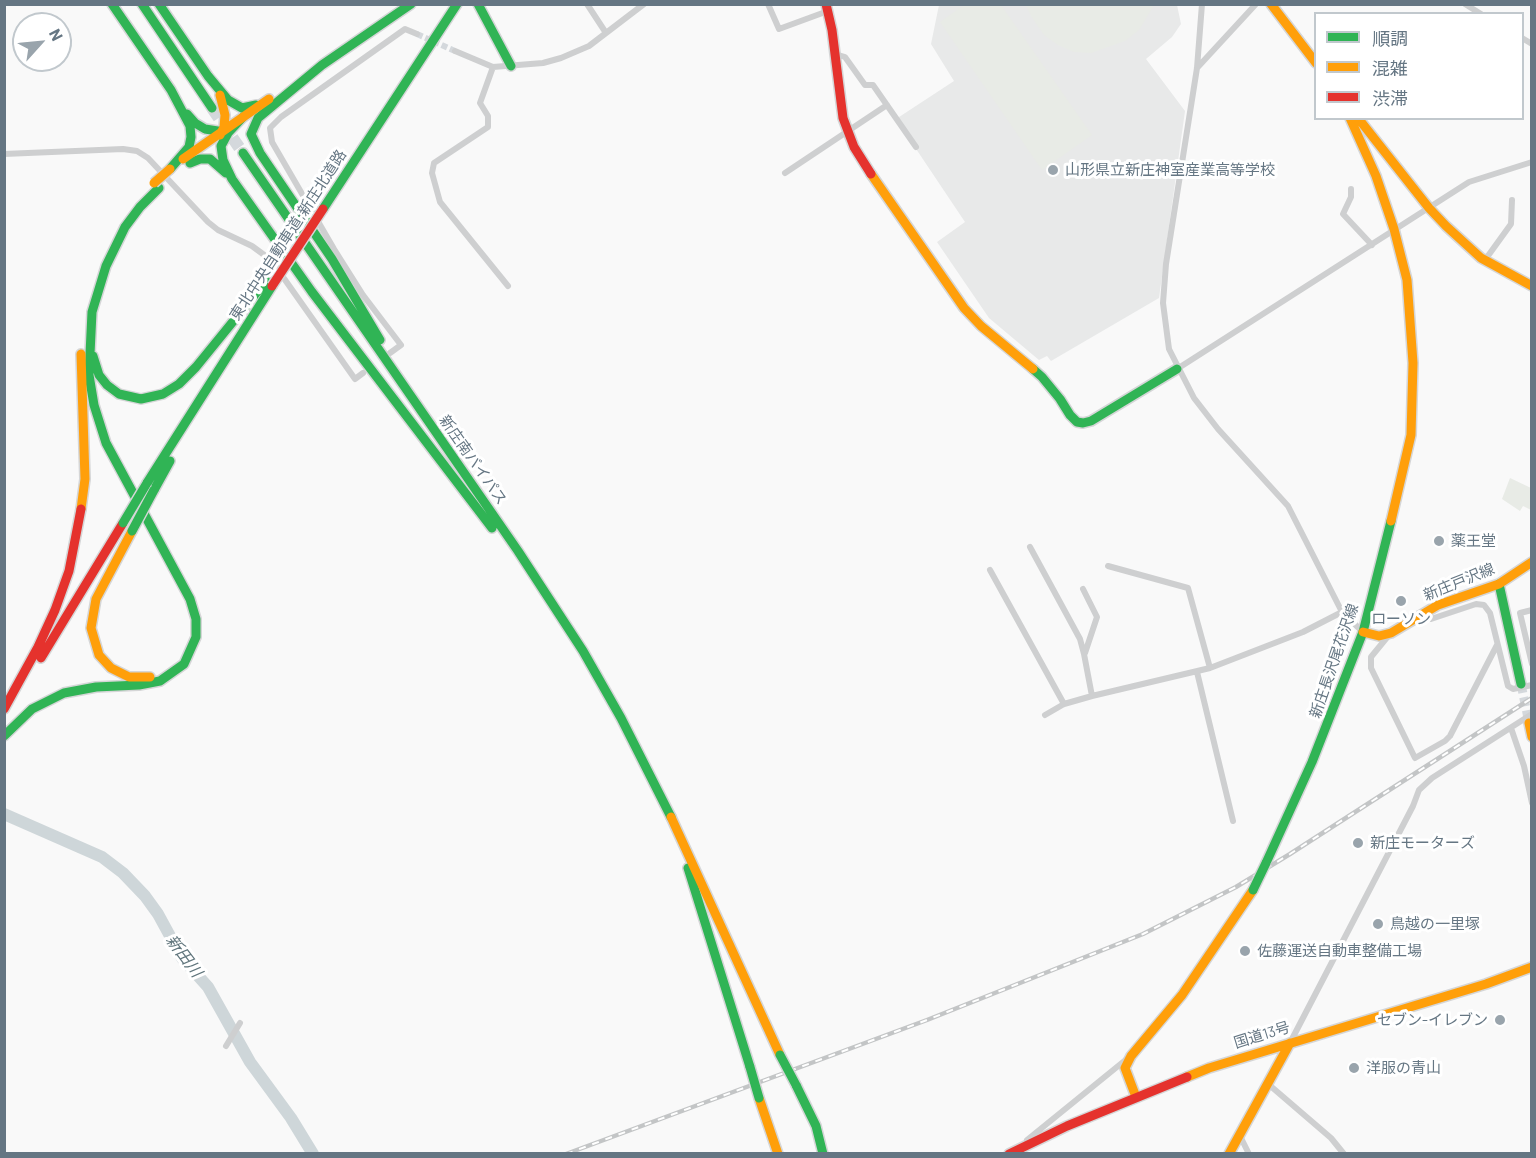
<!DOCTYPE html>
<meta charset="utf-8">
<style>
body{margin:0}
#map{position:relative;width:1536px;height:1158px;overflow:hidden;background:#f9f9f9;font-family:Barlow,"Noto Sans JP",sans-serif}
canvas{display:block}
.frame{position:absolute;inset:0;border:6px solid #657683;pointer-events:none}
.legend{position:absolute;left:1314px;top:12px;width:210px;height:108px;box-sizing:border-box;background:#fff;border:2px solid #c1c8cd;margin:0;padding:8px 10px;list-style:none;font-size:18px;color:#657683}
.legend li{display:flex;align-items:center;gap:12px;height:30px}
.legend b{width:30px;border:2px solid #c1c8cd}
.north{position:absolute;left:12px;top:12px;width:60px;height:60px;box-sizing:border-box;background:#fff;border:2px solid #c1c8cd;border-radius:50%;rotate:63deg;font-size:16px;font-weight:700;line-height:24px;text-align:center;color:#657683}
.north::after{content:'';display:block;margin:auto;width:21px;height:27px;background:#99a4ac;clip-path:polygon(50% 0,100% 100%,50% 72%,0 100%)}
</style>
<div id="map">
<canvas width="1536" height="1158"></canvas>
<div class="frame"></div>
<ul class="legend">
<li><b style="height:8px;background:#30b455"></b>順調</li>
<li><b style="height:8px;background:#ff9f0a"></b>混雑</li>
<li><b style="height:8px;background:#e5322d"></b>渋滞</li>
</ul>
<div class="north">N</div>
</div>
<script>
const c = document.querySelector('canvas').getContext('2d');
c.lineJoin = 'round';
function fillPath(path, color) {
  c.fillStyle = color;
  c.fill(path, 'evenodd');
}
function poly(rows) {
  const path = new Path2D();
  for (const r of rows) {
    path.moveTo(r[0], r[1]);
    for (let i = 2; i < r.length; i += 2) path.lineTo(r[i], r[i + 1]);
  }
  return path;
}
function trace(path, color, width, dash) {
  c.strokeStyle = color;
  c.lineWidth = width;
  c.lineCap = dash ? 'butt' : 'round';
  c.setLineDash(dash || []);
  c.stroke(path);
}
function label(font, color, halo, rows, align = 'center') {
  c.font = font + ' Barlow,"Noto Sans JP",sans-serif';
  c.lineWidth = 6;
  c.setLineDash([]);
  c.textBaseline = 'middle';
  c.strokeStyle = halo;
  c.fillStyle = color;
  for (const [text, x, y, turn = 0] of rows) {
    c.save();
    c.translate(x, y);
    c.rotate((+turn || 0) * Math.PI / 180);
    c.textAlign = isNaN(turn) ? turn : align;
    if (halo) c.strokeText(text, 0, 0);
    c.fillText(text, 0, 0);
    c.restore();
  }
}
fillPath(poly([
 [939,5,1177,5,1181,24,1172,37,1146,59,1185,111,1159,298,1051,361,1047,356,1039,360,989,318,937,242,965,222,896,119,954,81,931,44]
]), '#e8e9e9');
fillPath(poly([
 [964,5,1001,5,1092,135,1042,170,940,22],
 [1026,5,1154,5,1139,30,1125,41,1091,53,1074,52,1058,45,1044,35,1031,16],
 [1510,478,1531,488,1531,510,1523,506,1520,511,1502,499]
]), '#e8ebe6');
trace(poly([
 [4,814,102,857,123,873,145,896,158,914,182,958,208,987,250,1062,291,1118,313,1154]
]), '#ced6d9', 12);
trace(poly([
 [417,34,455,51]
]), '#d4d8dc', 6, [6, 3]);
trace(poly([
 [1521,684,1529,723]
]), '#d4d8dc', 9, [9, 4.5]);
trace(poly([
 [212,108,243,153]
]), '#d4d8dc', 12, [12, 6]);
const fast = poly([
 [112,4,171,90,190,126,191,137,189,147,170,169],
 [142,4,212,108],
 [159,4,208,76,228,100,242,108,256,105],
 [478,4,511,66],
 [322,65,411,4],
 [322,65,258,118,251,134,260,153,332,259,380,340],
 [187,114,195,123,205,129,224,132],
 [243,117,228,133,221,146,223,160,232,179,312,292,492,528],
 [243,153,518,551,583,651,621,718,671,817],
 [190,163,200,159,210,159,226,173],
 [323,209,457,4],
 [93,356,99,375,107,385,119,394,141,399,163,394,179,384,196,367,266,281],
 [1033,369,1042,377,1060,399,1070,415,1077,422,1083,423,1091,421,1177,369],
 [147,483,272,286],
 [154,490,170,461],
 [1499,584,1521,684],
 [4,736,32,709,64,693,96,687,139,685,160,681,184,664,196,637,196,619,190,599,106,443,94,405,89,375,92,312,106,266,125,227,140,207,159,188],
 [1266,863,1312,762,1363,632,1391,521],
 [688,868,750,1067],
 [796,1085,816,1126,823,1154]
]);
const slow = poly([
 [1271,4,1316,63],
 [220,95,225,115,224,127,220,135],
 [1350,118,1376,176,1394,229,1407,280,1413,363,1411,435,1391,521],
 [1358,118,1429,208,1446,226,1481,258,1532,286],
 [183,159,269,99],
 [871,174,964,308,981,326,1033,369],
 [81,354,85,479,81,509],
 [132,531,96,599,91,628,99,655,111,668,129,677,150,677],
 [1363,632,1379,636,1391,633,1438,605,1499,584,1532,562],
 [1529,723,1532,737],
 [671,817,780,1055],
 [1187,1077,1209,1068,1486,984,1532,967],
 [1136,1097,1125,1068,1131,1056,1182,995,1253,890],
 [759,1098,778,1154],
 [1229,1154,1290,1043]
]);
const jam = poly([
 [826,4,832,30,843,118,854,147,871,174],
 [41,658,123,523],
 [4,709,38,647,55,610,69,571,81,509],
 [1009,1154,1067,1126,1187,1077]
]);
trace(fast, '#d5d6d7', 12);
trace(slow, '#d5d6d7', 12);
trace(jam, '#d5d6d7', 12);
trace(poly([
 [587,4,606,33],
 [768,4,779,29,828,11],
 [1202,4,1197,68,1166,264,1163,303,1169,349,1194,398,1218,429,1288,506,1342,612,1363,632],
 [1465,4,1481,14],
 [1522,38,1532,44],
 [455,51,493,67,543,63,561,58,589,46,644,4],
 [835,54,845,57,865,85,873,85,916,147],
 [493,67,480,103,488,116,488,127,434,163,432,173,440,202,508,286],
 [1197,68,1256,4],
 [4,154,123,149,137,151,148,158,208,222,218,230,252,246,271,260,355,379,363,373],
 [785,173,887,105],
 [1351,189,1351,197,1343,214,1372,245],
 [1485,260,1511,224,1512,200],
 [390,353,401,345,363,295,334,249,272,142,270,128,281,117,405,29,417,34],
 [1177,369,1469,182,1532,162],
 [1030,547,1080,639,1084,654,1092,696],
 [1108,566,1188,588,1210,668],
 [990,570,1064,704],
 [1083,589,1097,617,1085,653],
 [1532,610,1520,613,1532,664],
 [1423,613,1431,619,1476,604,1484,605,1490,613,1508,686,1513,689,1532,685],
 [1389,635,1371,657,1371,668,1415,758,1445,741,1450,736,1497,645],
 [1197,672,1233,821],
 [1045,715,1064,704,1092,696,1210,668,1303,632,1342,612],
 [1511,728,1524,766,1532,803],
 [1291,1041,1413,806,1419,790,1432,778,1532,714],
 [226,1046,240,1023],
 [1267,1083,1331,1138,1344,1154],
 [1239,1134,1249,1154],
 [1027,1140,1128,1058]
]), '#cecfd0', 6);
trace(fast, '#30b455', 9);
trace(slow, '#ff9f0a', 9);
trace(jam, '#e5322d', 9);
const rail = poly([
 [566,1154,927,1020,1143,934,1236,887,1290,854,1532,698]
]);
trace(rail, '#c3c5c6', 4.5);
trace(rail, '#fff', 2, [7]);
const fastBridge = poly([
 [123,523,147,483],
 [132,531,154,490],
 [1253,890,1266,863],
 [780,1055,796,1085],
 [750,1067,759,1098]
]);
const slowBridge = poly([
 [154,183,170,169]
]);
const jamBridge = poly([
 [272,286,323,209]
]);
trace(fastBridge, '#d5d6d7', 12, []);
trace(slowBridge, '#d5d6d7', 12, []);
trace(jamBridge, '#d5d6d7', 12, []);
trace(fastBridge, '#30b455', 9);
trace(slowBridge, '#ff9f0a', 9);
trace(jamBridge, '#e5322d', 9);
for (const [x, y, r, color] of [
 [1053,170,6,"#99a4ac"],
 [1439,541,6,"#99a4ac"],
 [1401,601,6,"#99a4ac"],
 [1358,843,6,"#99a4ac"],
 [1378,924,6,"#99a4ac"],
 [1245,951,6,"#99a4ac"],
 [1500,1020,6,"#99a4ac"],
 [1354,1068,6,"#99a4ac"]
]) {
  const dot = new Path2D();
  dot.arc(x, y, r, 0, 2 * Math.PI);
  c.fillStyle = color;
  c.fill(dot);
  trace(dot, '#fff', 2);
}
label('15px', '#657683', '#fff', [
 ["山形県立新庄神室産業高等学校",1065,170],
 ["薬王堂",1451,541],
 ["ローソン",1401,619,"center"],
 ["新庄モーターズ",1370,843],
 ["鳥越の一里塚",1390,924],
 ["佐藤運送自動車整備工場",1257,951],
 ["セブン-イレブン",1488,1020,"right"],
 ["洋服の青山",1366,1068]
], 'left');
label('15px', '#657683', '#fff', [
 ["東北中央自動車道;新庄北道路",288,235,-57],
 ["新庄南バイパス",473,460,55],
 ["新庄戸沢線",1459,582,-22],
 ["新庄長沢尾花沢線",1334,661,-71],
 ["国道13号",1262,1035,-17]
]);
label('italic 16px', '#60757c', '#fff', [
 ["新田川",184,956,53]
]);
</script>
